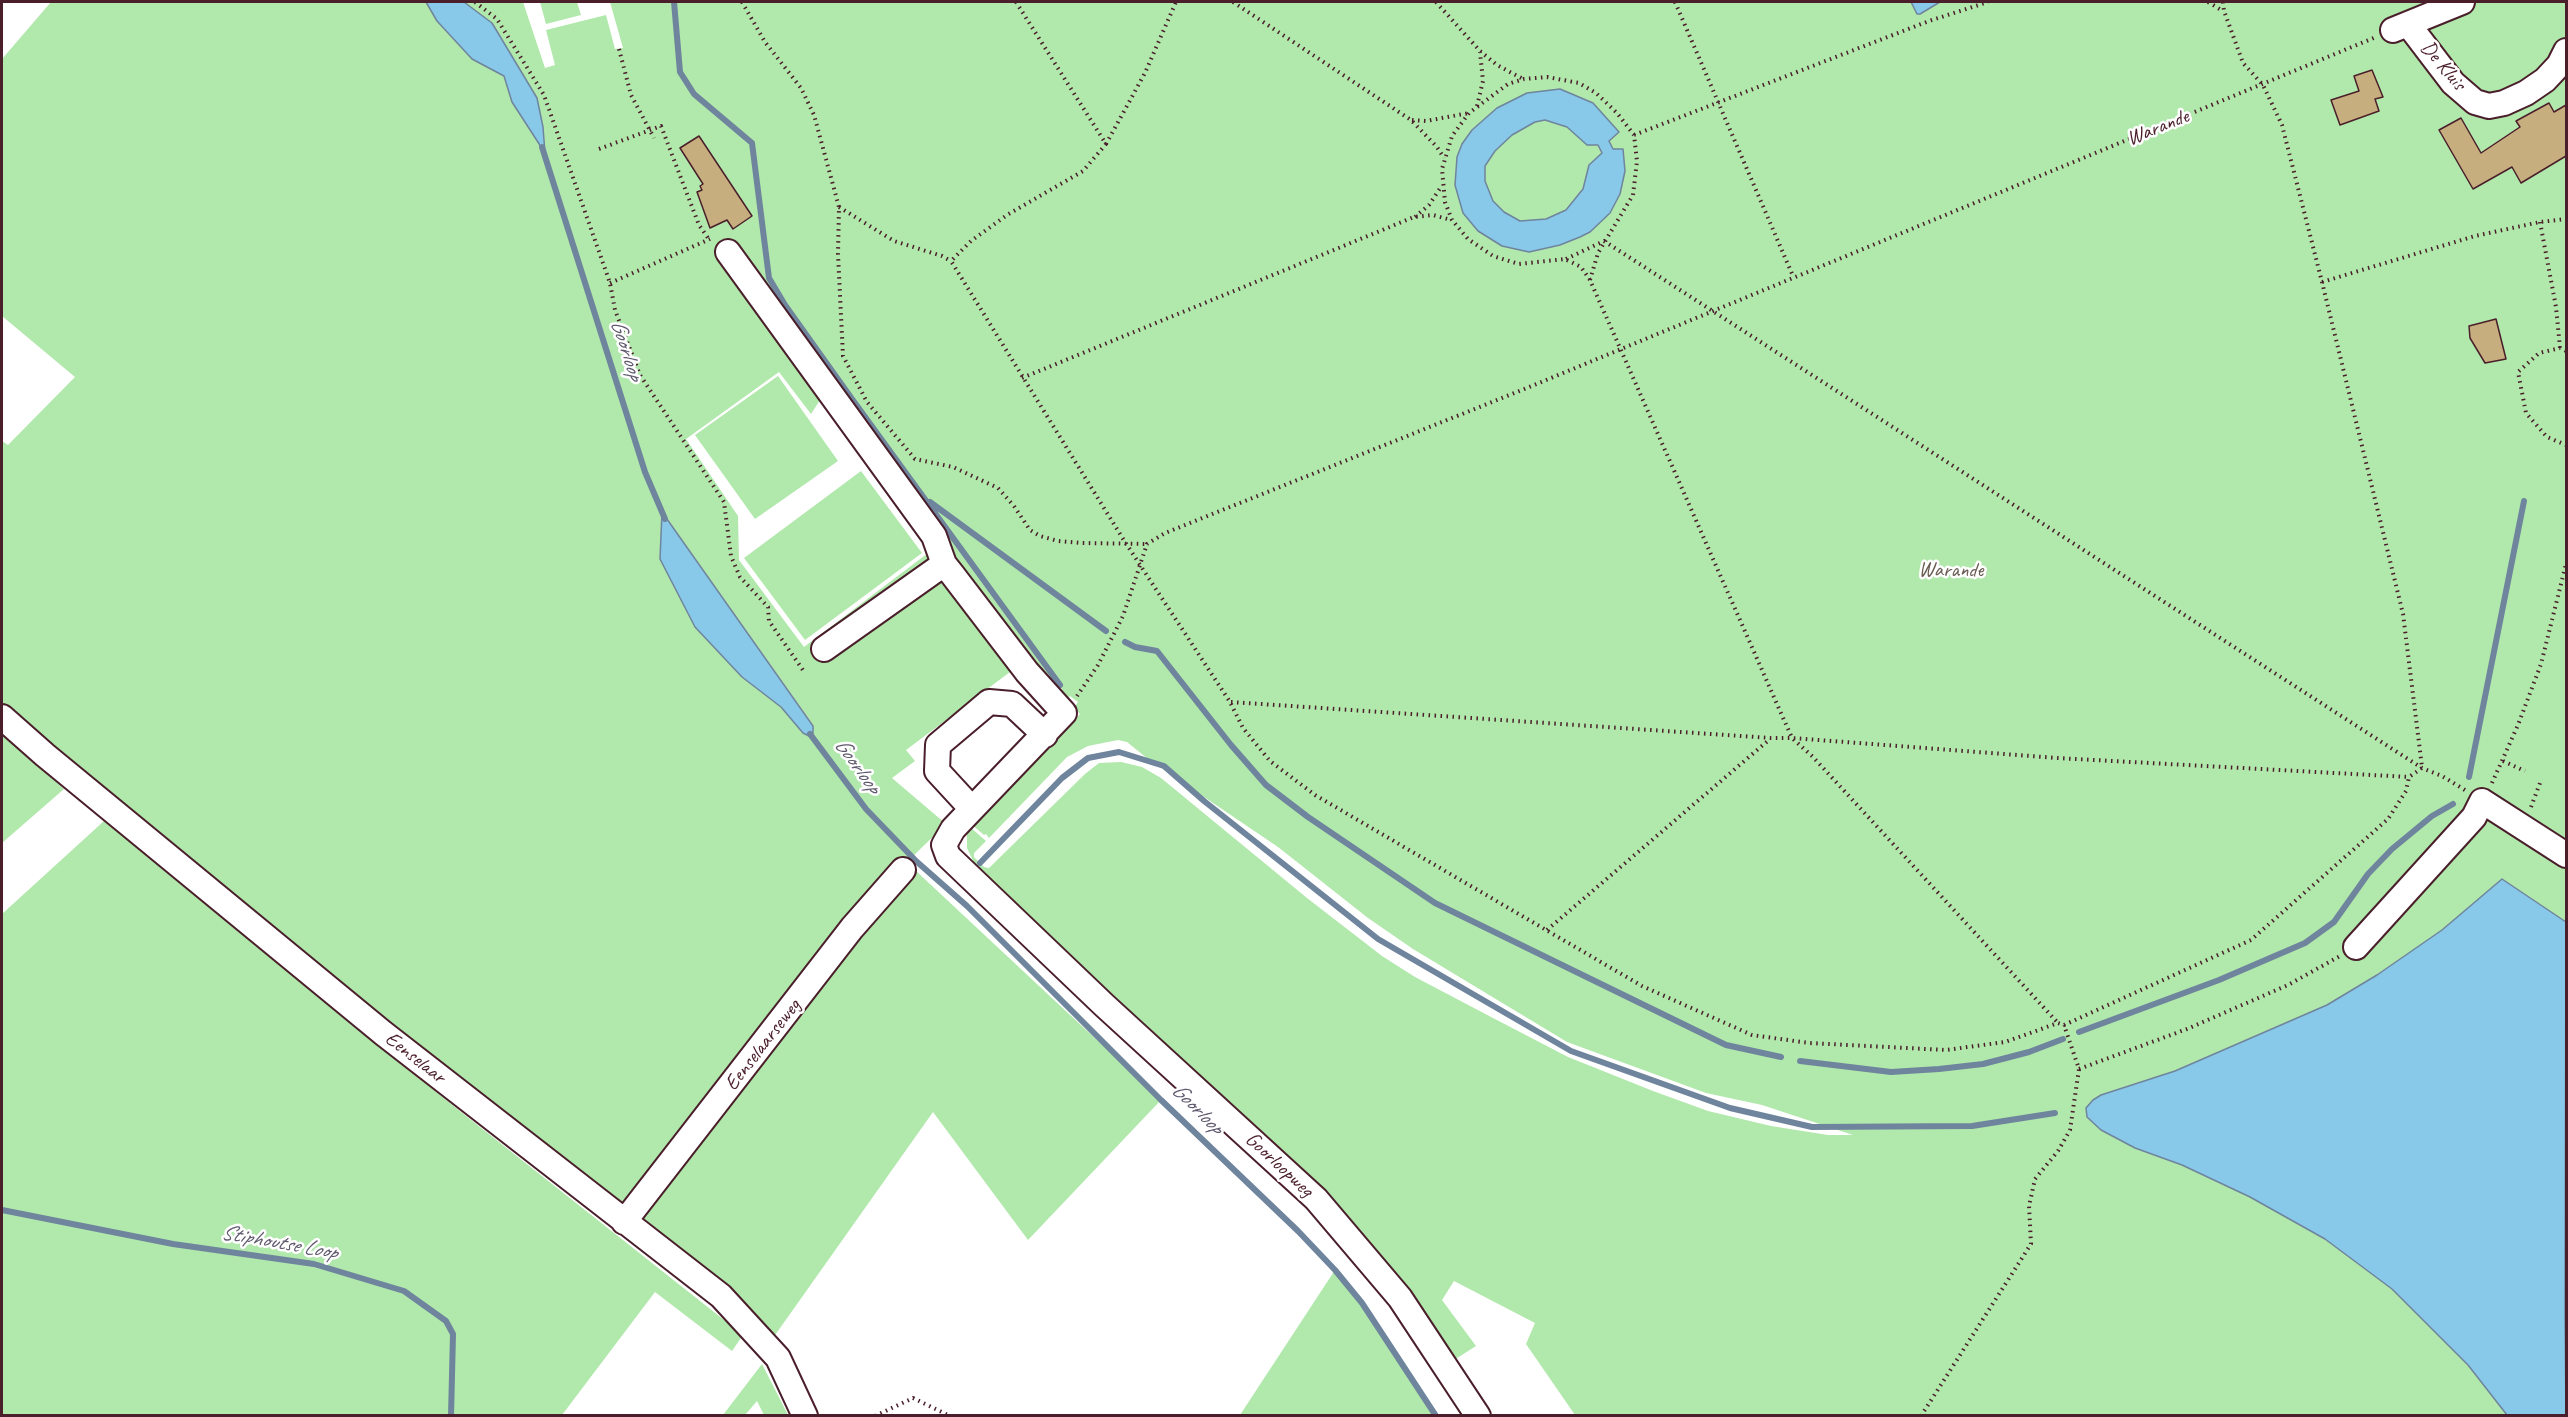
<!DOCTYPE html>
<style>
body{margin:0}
#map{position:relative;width:2568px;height:1417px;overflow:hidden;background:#fff;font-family:Caveat,sans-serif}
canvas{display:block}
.frame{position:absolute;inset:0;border:3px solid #4a1f2b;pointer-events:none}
</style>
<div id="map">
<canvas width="2568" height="1417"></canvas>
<div class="frame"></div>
</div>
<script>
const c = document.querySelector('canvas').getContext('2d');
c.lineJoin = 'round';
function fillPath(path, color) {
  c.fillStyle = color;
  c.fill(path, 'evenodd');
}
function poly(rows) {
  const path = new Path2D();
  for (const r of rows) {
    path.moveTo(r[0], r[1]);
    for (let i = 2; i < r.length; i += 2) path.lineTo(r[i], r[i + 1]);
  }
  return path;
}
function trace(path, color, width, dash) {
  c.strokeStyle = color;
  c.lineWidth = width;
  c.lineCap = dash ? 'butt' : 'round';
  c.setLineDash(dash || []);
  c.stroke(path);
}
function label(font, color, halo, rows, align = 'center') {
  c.font = font + ' Caveat,sans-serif';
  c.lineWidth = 5;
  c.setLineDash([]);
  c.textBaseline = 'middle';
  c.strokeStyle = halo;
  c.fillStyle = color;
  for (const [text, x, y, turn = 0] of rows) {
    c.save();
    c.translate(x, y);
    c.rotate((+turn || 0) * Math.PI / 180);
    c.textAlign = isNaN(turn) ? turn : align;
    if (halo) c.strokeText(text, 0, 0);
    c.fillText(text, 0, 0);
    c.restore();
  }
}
fillPath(poly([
 [51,2,426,2,437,21,472,59,504,76,512,102,545,151,543,127,537,98,492,23,464,2,523,2,545,68,555,65,546,30,606,15,615,49,623,48,610,2,2566,2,2566,1415,1575,1415,1526,1344,1535,1323,1454,1281,1442,1300,1476,1346,1454,1360,1436,1333,978,871,967,848,967,834,970,827,986,841,974,853,974,857,984,867,989,868,1085,774,1099,763,1121,762,1142,767,1161,778,1307,898,1382,956,1415,977,1493,1018,1568,1057,1653,1091,1708,1111,1771,1126,1828,1135,1853,1135,1762,1105,1706,1093,1567,1042,1413,949,1368,918,1278,847,1148,759,1127,742,1118,740,1088,746,1067,757,989,838,986,834,984,835,971,824,1080,714,1074,708,1078,702,1070,696,1066,700,1060,691,1062,689,1042,673,820,400,811,414,779,372,686,439,738,516,739,560,804,647,932,550,1018,666,906,750,915,761,892,778,946,824,907,862,622,1204,610,1204,229,896,2,702,2,441,8,445,75,377,2,316,2,59],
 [663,513,813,725,813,738,803,733,781,706,742,677,731,663],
 [540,2,577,2,581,15,546,24],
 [778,376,838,461,755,519,695,435],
 [861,471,922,553,805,640,744,558],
 [2,733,64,789,2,843],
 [104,821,461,1112,743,1335,732,1351,655,1292,562,1415,2,1416,2,914],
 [915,870,1161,1100,1028,1240,933,1112,773,1338,641,1221,643,1205,826,971],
 [1335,1270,1362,1303,1436,1415,1240,1415],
 [762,1364,788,1415,764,1415,757,1401,745,1415,723,1415]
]), '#b1e8ab');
const water = poly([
 [426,2,464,2,492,23,537,98,543,127,545,153,512,102,504,76,472,59,437,21,426,2],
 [1911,2,1940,2,1920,14,1917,14,1911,2],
 [1560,89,1593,103,1619,132,1609,141,1613,149,1623,149,1625,171,1620,194,1610,213,1590,232,1580,237,1560,245,1529,252,1502,246,1478,231,1463,213,1455,185,1457,157,1462,144,1472,130,1497,108,1527,93,1560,89],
 [1545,120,1567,127,1587,145,1598,145,1602,153,1589,165,1583,189,1566,210,1546,219,1520,221,1504,212,1493,201,1485,181,1485,166,1495,151,1512,135,1535,122,1545,120],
 [662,512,813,726,813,738,803,733,781,707,742,677,695,627,660,559,662,512],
 [2502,879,2566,922,2565,1313,2566,1415,2507,1415,2468,1365,2392,1289,2325,1239,2250,1197,2182,1165,2135,1148,2101,1130,2087,1117,2086,1108,2093,1100,2101,1095,2175,1071,2327,1005,2377,975,2442,930,2502,879]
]);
fillPath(water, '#88c8e9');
trace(water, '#6f849d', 1.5);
trace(poly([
 [674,2,680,72,694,94,752,143,769,278,785,305,852,399,1060,685],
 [542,147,645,472,665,519],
 [930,502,1106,631],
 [1125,642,1135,647,1157,651,1231,745,1266,785,1308,817,1435,903,1726,1045,1781,1057],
 [810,734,866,809,916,861,967,906,1161,1100,1298,1231,1335,1270,1362,1303,1436,1416],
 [2469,777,2524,501],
 [980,863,1062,778,1088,758,1119,752,1164,766,1204,801,1378,939,1571,1051,1730,1108,1812,1127,1972,1126,2055,1113],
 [2079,1032,2219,980,2305,943,2334,922,2368,874,2392,849,2432,816,2453,804],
 [1800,1061,1891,1072,1939,1069,1983,1064,2029,1052,2063,1039],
 [2,1210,173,1244,314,1264,404,1291,446,1321,453,1334,451,1416]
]), '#6f849d', 6);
const building = poly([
 [2372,70,2383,97,2375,99,2379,111,2340,125,2331,100,2359,91,2354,76,2372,70],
 [2549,103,2554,112,2566,105,2566,156,2521,183,2512,167,2473,189,2439,130,2461,118,2481,153,2520,127,2516,121,2549,103],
 [699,136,752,216,733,229,727,220,710,228,697,192,702,190,700,186,703,184,680,148,699,136],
 [2496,319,2506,359,2485,363,2470,338,2469,326,2496,319]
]);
fillPath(building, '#c7ae7e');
trace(building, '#4a1f2b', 1.5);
const minor = poly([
 [2408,24,2453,83,2475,102,2489,106,2504,103,2526,93,2545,80,2559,65,2566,51],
 [2393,30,2462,2],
 [728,252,934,536,944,564,952,574,1027,672,1064,713,953,829,944,845,948,856,1104,1005,1316,1199,1400,1298,1478,1416],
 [824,649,944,564],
 [2,717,45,755,383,1033,721,1296,778,1358,805,1416],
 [972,809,937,771,938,745,989,702,1012,704,1045,735],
 [2356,947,2474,817,2482,801,2566,855],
 [624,1222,852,928,903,870]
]);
trace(minor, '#4a1f2b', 28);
trace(poly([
 [475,2,497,19,544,95,610,283,615,310,640,375,724,502,731,556,740,577,768,607,769,621,805,673],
 [742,2,765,42,801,88,814,115,839,207,838,254,843,356,867,402,915,459,953,467,998,488,1014,506,1030,530,1040,536,1058,541,1082,543,1147,544],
 [1016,2,1106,144,1083,171,1007,215,971,241,951,261,1125,542,1230,702,1243,728,1270,761,1315,795,1642,986,1752,1035,1809,1043,1946,1050,2005,1042,2058,1023,2064,1025,2251,940,2388,819,2406,791,2409,777,2422,768],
 [1233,2,1411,120,1437,147,1444,158],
 [1436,2,1480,51,1497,65,1523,79],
 [1675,2,1793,276],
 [2208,2,2223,11],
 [2223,2,2224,11,2243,63,2263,85,2282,125,2322,282,2403,614,2422,767],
 [619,49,631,95,654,138],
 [1477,106,1483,81,1480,52],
 [1412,120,1426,121,1469,113],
 [1634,135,1929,21,1988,2],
 [1106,144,1145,73,1176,2],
 [599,149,661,126,699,225,708,238],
 [839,207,894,241,942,256,951,261],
 [1415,217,1429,205,1441,187],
 [2540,222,2556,307,2560,348],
 [1566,259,1604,241,2422,768,2442,776,2465,790],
 [1590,280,1598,253,1633,195,1637,161,1634,135,1617,113,1596,93,1579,83,1547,77,1524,79,1508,84,1469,113,1452,136,1442,169,1445,202,1452,220,1468,239,1493,256,1519,264,1565,259,1581,267,1590,280,1792,738,1813,757,2058,1023],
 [2322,282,2475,236,2540,222,2566,219],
 [610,283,710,239],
 [2566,351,2560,348,2539,353,2518,372,2526,413,2547,437,2566,445],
 [1022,378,1414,217,1433,215,1451,220],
 [1077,696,1098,665,1123,616,1147,544,1165,533,1522,390,2376,37],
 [1231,702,1771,738,1792,738,2057,758,2409,777],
 [2503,761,2525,771],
 [2492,783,2518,725,2541,664,2566,564],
 [2531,807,2540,783],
 [1547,930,1770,739],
 [2079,1069,2187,1029,2288,985,2340,956],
 [875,1416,913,1398,950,1416],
 [1921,1416,2031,1244,2029,1206,2035,1179,2058,1151,2070,1130,2079,1069,2064,1025]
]), '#4a1f2b', 4, [1.5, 4.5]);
trace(minor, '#fff', 24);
label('21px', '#4a1f2b', '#fff', [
 ["De Kluis",2443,66,50],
 ["Warande",2158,128,-22],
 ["Eenselaarseweg",763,1045,-52],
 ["Eenselaar",415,1058,38],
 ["Goorloopweg",1279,1165,43]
]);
label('21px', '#695b51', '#fff', [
 ["Warande",1951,570]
]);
label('italic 22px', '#605a6e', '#fff', [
 ["Goorloop",626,350,72],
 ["Goorloop",857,766,54],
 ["Goorloop",1197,1109,45],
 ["Stiphoutse Loop",279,1243,10]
]);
</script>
